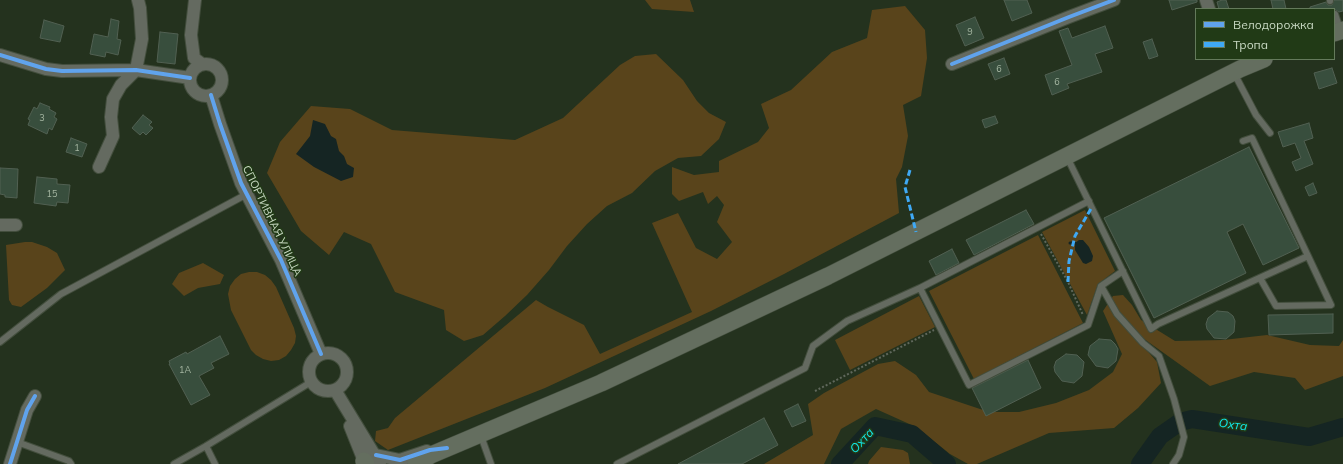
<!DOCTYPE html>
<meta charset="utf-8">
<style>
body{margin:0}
#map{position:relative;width:1343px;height:464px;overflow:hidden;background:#24321e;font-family:Mulish,sans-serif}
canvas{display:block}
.legend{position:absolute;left:1195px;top:8px;width:140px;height:52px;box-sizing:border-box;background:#213a16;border:1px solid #647a5b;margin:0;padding:5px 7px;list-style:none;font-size:12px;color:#c9d9c3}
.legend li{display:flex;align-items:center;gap:8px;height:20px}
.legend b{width:20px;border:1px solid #647a5b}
</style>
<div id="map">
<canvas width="1343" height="464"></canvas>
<ul class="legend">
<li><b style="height:5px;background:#60a3ed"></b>Велодорожка</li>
<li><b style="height:5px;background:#3fa9f5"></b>Тропа</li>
</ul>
</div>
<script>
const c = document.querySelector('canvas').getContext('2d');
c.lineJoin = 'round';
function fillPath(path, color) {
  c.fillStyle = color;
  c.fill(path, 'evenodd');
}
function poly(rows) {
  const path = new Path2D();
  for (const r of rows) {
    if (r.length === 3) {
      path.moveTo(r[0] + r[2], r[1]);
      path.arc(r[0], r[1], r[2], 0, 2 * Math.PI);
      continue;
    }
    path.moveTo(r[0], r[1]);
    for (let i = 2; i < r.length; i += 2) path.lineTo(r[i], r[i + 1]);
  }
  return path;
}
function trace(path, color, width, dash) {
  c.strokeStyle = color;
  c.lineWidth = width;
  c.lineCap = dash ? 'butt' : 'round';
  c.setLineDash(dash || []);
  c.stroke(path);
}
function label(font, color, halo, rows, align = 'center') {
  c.font = font + ' Mulish,sans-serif';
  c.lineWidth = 3;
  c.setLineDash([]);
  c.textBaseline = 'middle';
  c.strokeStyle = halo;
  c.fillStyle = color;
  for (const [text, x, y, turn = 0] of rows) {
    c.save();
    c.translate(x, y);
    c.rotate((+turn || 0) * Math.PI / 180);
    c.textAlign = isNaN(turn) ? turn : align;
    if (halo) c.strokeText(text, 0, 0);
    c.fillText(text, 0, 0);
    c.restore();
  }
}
fillPath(poly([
 [645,0,690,0,694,12,652,9],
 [905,6,925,30,927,58,921,96,903,105,908,136,902,167,896,179,899,213,784,274,711,311,545,388,388,450,375,441,376,431,388,428,395,418,536,300,548,307,584,325,600,354,692,312,652,223,678,213,696,248,717,259,732,242,717,222,724,205,717,196,708,204,703,192,679,201,672,194,672,167,694,175,719,172,719,161,758,142,769,128,761,104,791,90,832,52,867,38,872,10],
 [656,54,683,80,697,101,709,113,726,122,719,139,701,156,678,158,655,171,632,193,607,206,587,224,567,246,549,270,527,295,505,316,483,335,464,341,446,330,444,310,395,292,371,244,344,232,329,255,301,231,267,173,280,142,311,106,350,109,392,130,515,140,563,118,620,65,635,56],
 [1085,210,1115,271,1098,284,1087,315,1042,232],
 [1038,235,1083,323,974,379,929,291],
 [25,242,32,242,47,247,57,253,65,270,47,288,21,307,12,305,9,300,6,245],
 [203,263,224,275,220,284,198,288,184,296,172,284,179,273],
 [249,272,257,272,265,275,271,280,276,287,294,328,296,336,295,343,291,350,286,356,279,360,271,361,263,359,256,355,251,350,231,310,228,294,230,286,235,279,241,274],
 [1123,295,1132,305,1141,320,1175,341,1223,340,1267,335,1310,345,1339,346,1343,340,1343,376,1305,390,1295,378,1254,372,1210,386,1126,326,1157,362,1161,383,1138,408,1114,428,1049,433,977,464,968,464,950,454,916,427,876,409,841,429,824,464,764,464,813,435,808,404,824,393,878,364,895,361,916,375,929,392,989,412,1019,412,1056,403,1089,390,1113,372,1122,354,1103,311,1113,296],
 [919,296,935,327,850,370,835,340],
 [881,447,903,450,908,453,910,464,868,464,869,461]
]), '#59441b');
fillPath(poly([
 [313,120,325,124,331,136,336,139,339,151,344,156,347,164,354,168,353,177,341,181,314,167,296,154,310,136],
 [1079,240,1083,240,1089,247,1093,256,1092,261,1086,264,1083,263,1075,250,1075,243]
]), '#152523');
trace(poly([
 [1070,243,1075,243]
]), '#152523', 3);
trace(poly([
 [840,464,875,426,912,434,947,464],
 [1140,464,1160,436,1180,422,1192,419,1309,437,1343,427]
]), '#152523', 18);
const building = poly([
 [1004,0,1027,0,1032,13,1012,21,1004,0],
 [1169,0,1197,0,1197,2,1172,10,1169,0],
 [1222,0,1226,0,1229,9,1219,9,1217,2,1222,0],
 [1271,0,1284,0,1286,9,1273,9,1271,0],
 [1334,0,1343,0,1343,11,1339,12,1334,9,1310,9,1310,7,1326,2,1328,5,1332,5,1334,0],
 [975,17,984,38,965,46,956,25,975,17],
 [111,19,119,21,117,39,121,40,118,55,106,52,105,57,90,54,94,34,108,37,111,19],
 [44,20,64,26,60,42,40,38,44,20],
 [1105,26,1113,48,1095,54,1102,72,1067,84,1069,88,1052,95,1045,75,1072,65,1059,31,1068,28,1072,38,1105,26],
 [160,32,178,34,175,64,157,62,160,32],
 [1152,39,1158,56,1149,59,1143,42,1152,39],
 [1004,58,1010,74,995,80,988,64,1004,58],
 [1332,68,1337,83,1319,89,1314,73,1332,68],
 [40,103,50,107,49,109,56,113,54,117,57,119,52,130,49,128,47,134,28,125,30,120,28,119,34,107,37,109,40,103],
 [143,115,152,122,149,125,153,128,146,135,143,132,140,135,132,128,143,115],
 [995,116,998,123,985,128,982,120,995,116],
 [1309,123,1313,138,1304,141,1313,164,1296,171,1292,162,1301,158,1295,143,1283,147,1278,132,1309,123],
 [71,138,87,144,82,157,66,152,71,138],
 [1249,147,1299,248,1263,265,1243,224,1227,232,1246,273,1154,318,1104,218,1249,147],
 [0,168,18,169,17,198,5,197,5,195,0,194,0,168],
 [37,177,57,179,57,184,70,185,68,203,57,202,56,206,34,203,37,177],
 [1313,183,1317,193,1309,196,1305,187,1313,183],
 [1026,210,1034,224,974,255,966,240,1026,210],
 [952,249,959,263,936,275,929,261,952,249],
 [1217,311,1228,312,1233,316,1235,321,1234,332,1226,339,1214,338,1207,329,1206,324,1208,318,1217,311],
 [1333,314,1333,333,1269,335,1268,315,1333,314],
 [220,336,229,354,211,363,214,368,199,376,210,395,191,405,169,364,170,364,169,361,186,352,187,354,220,336],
 [1099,339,1111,340,1115,344,1118,349,1116,361,1108,368,1096,366,1088,355,1090,346,1099,339],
 [1066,354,1077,355,1084,362,1082,376,1074,383,1062,381,1055,372,1054,367,1056,361,1066,354],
 [1028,360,1041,388,986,416,972,388,1028,360],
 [798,404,806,421,792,427,784,411,798,404],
 [764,418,778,445,742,464,678,464,764,418]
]);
fillPath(building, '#384e3d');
trace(building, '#516052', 1);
const lane = poly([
 [1330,0,1330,1],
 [1335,14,1340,29],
 [1234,73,1256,115,1270,133],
 [1243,141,1252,138,1308,256],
 [1067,157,1151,329,1158,324,1308,256,1331,305,1276,306,1260,278],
 [1089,201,920,288,969,385,1088,325,1101,286,1123,271],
 [1101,286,1117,314,1143,343,1159,356,1174,399,1184,437,1179,455,1173,464],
 [0,342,61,294,247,194],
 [481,436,491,464],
 [17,442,69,461,71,464],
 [206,446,215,464],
 [174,464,206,446,311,382],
 [617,464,805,368,813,346,847,321,920,288]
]);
const street = poly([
 [195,0,191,35,194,58,202,64],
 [1206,0,1209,9],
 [0,55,46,69,62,71,136,70,190,78],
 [952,64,1069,17,1114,0],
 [206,80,16],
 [211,95,220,124,241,183,281,260,321,354],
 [99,167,113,136,111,117,113,99,121,85,136,70,142,39,140,8,138,0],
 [0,225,16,225],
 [328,372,19],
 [335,390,380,464],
 [350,426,364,461],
 [376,455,400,460,427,451],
 [10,464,27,410,35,396]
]);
const secondary = poly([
 [1334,33,1343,30],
 [364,461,366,464],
 [416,464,431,455,601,383,828,276,1240,69,1264,59]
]);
trace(lane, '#434e3d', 8);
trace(street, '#434e3d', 14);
trace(secondary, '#434e3d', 18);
trace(poly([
 [1041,234,1068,282,1083,315],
 [815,391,934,330]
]), '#60685c', 2, [2, 2]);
trace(lane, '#646a60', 6);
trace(street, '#646a60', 12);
trace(secondary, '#646e5f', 17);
trace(poly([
 [910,170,905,187,916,232],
 [1068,282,1069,261,1075,236,1092,207]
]), '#3fa9f5', 3, [6, 3]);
trace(poly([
 [0,55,46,69,62,71,136,70,190,78],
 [952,64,1069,17,1114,0],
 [211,95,220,124,241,183,281,260,321,354],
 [376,455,400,460,430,450,447,448],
 [10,464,27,410,35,396]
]), '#60a3ed', 4);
label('9px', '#a5b6a2', null, [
 ["9",970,32],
 ["6",999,69],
 ["6",1057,82],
 ["3",42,118],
 ["1",77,148],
 ["15",52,194],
 ["1А",185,370]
]);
label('11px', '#c9d9c3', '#213a16', [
 ["СПОРТИВНАЯ УЛИЦА",272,221,64]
]);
label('italic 12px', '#11e8ec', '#213a16', [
 ["Охта",1233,425,8],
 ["Охта",862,441,-47]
]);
</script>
